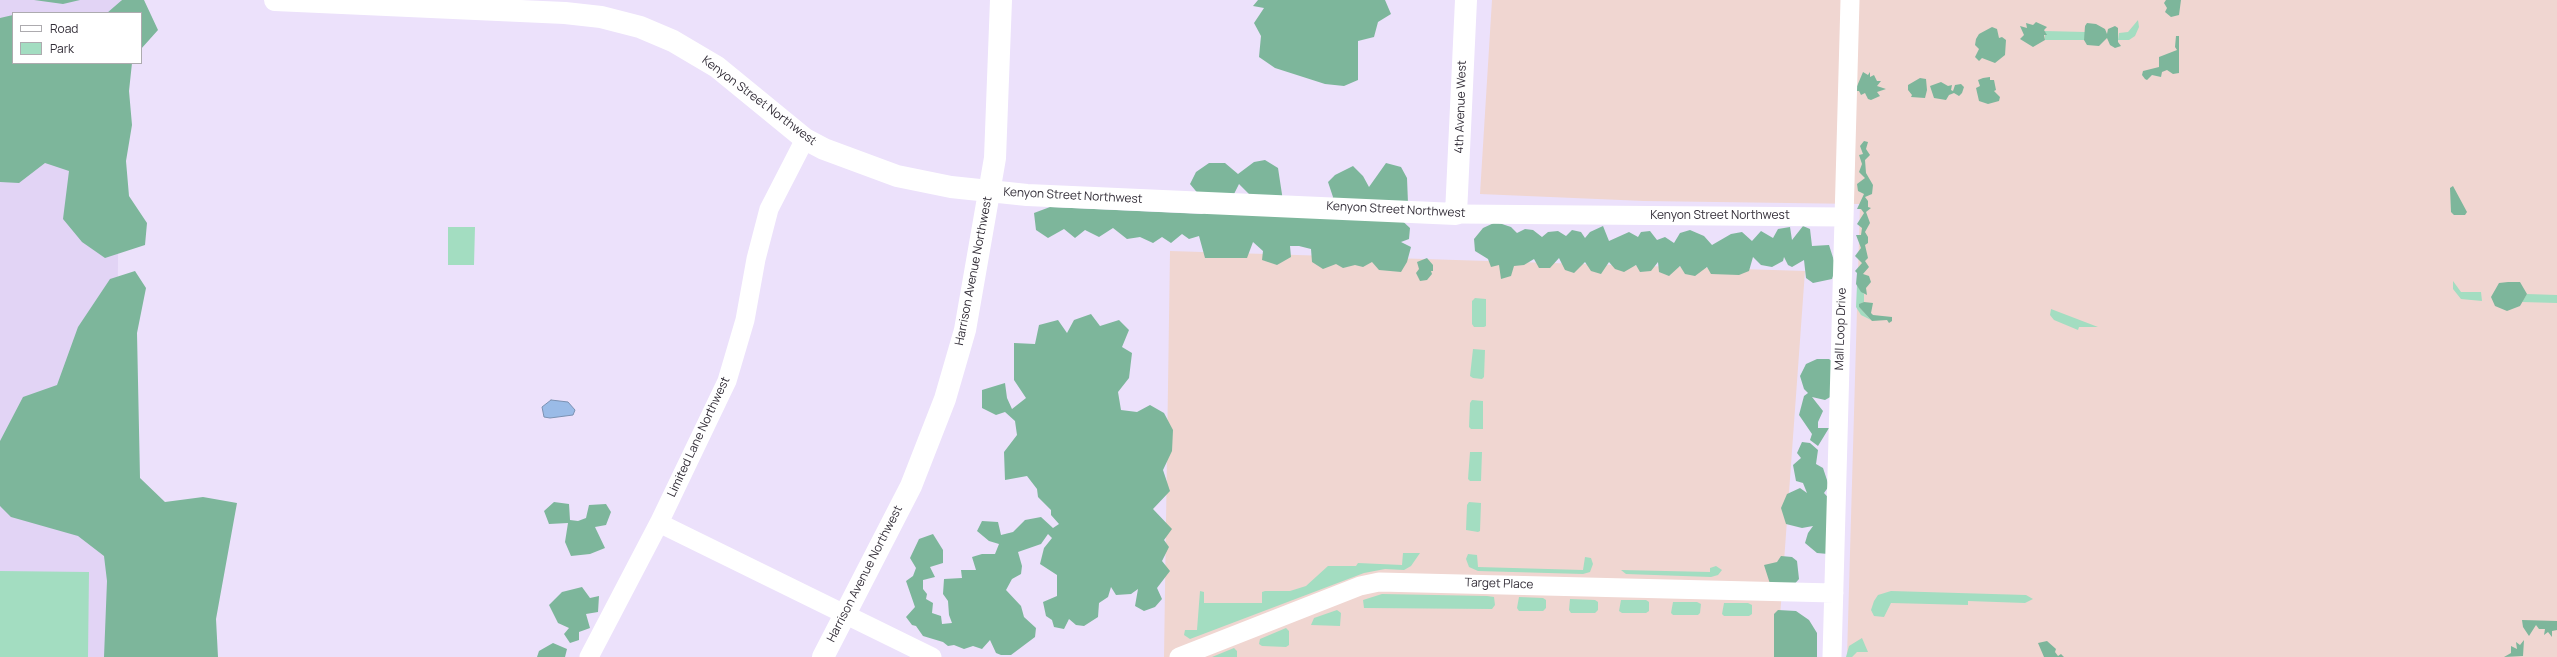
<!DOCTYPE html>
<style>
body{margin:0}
#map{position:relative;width:2557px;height:657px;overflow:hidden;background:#ece1fb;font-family:Manrope,sans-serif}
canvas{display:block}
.legend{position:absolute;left:12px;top:12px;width:130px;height:52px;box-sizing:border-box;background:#fff;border:1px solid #adabaf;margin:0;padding:5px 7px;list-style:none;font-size:12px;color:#332e38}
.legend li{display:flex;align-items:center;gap:8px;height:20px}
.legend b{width:20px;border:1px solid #adabaf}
</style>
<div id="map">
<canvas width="2557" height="657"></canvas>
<ul class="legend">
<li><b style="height:5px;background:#fff"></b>Road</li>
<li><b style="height:11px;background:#a3ddc1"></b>Park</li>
</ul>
</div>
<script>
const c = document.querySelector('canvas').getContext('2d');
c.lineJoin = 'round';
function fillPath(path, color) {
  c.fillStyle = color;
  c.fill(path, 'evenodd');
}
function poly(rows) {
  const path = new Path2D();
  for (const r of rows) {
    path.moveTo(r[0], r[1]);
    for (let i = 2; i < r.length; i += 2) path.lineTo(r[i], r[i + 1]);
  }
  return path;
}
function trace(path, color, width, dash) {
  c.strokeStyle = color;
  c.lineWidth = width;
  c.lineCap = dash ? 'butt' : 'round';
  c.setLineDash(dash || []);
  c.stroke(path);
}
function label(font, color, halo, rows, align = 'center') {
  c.font = font + ' Manrope,sans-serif';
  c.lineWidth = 4;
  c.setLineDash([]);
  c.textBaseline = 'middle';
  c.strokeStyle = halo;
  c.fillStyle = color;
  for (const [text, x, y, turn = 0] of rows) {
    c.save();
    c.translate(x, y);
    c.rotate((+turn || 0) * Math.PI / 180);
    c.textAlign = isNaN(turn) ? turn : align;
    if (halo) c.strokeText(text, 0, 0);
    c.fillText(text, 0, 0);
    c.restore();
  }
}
fillPath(poly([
 [1492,0,2557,0,2557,657,1847,657,1860,204,1644,201,1480,194],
 [1170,251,1805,271,1780,617,1780,657,1164,657]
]), '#f0d6d1');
fillPath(poly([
 [0,0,121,0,121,13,13,13,13,63,120,63,114,657,0,657]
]), '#e2d4f5');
fillPath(poly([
 [2138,20,2139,27,2135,36,2129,40,2118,40,2119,33,2128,32],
 [2045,31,2085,32,2085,37,2084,40,2045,40],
 [448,227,475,227,474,265,448,265],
 [2453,281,2461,292,2481,292,2482,301,2461,299,2453,289],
 [1857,285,1864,294,1864,302,1860,304,1859,307,1871,320,1861,315,1856,307],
 [2527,294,2557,295,2557,303,2522,302],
 [1475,298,1486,299,1486,326,1484,327,1474,327,1472,324,1472,301],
 [2051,309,2098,327,2079,327,2078,330,2054,320,2050,315],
 [1473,349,1485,350,1484,377,1482,379,1473,378,1470,376],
 [1472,400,1483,401,1483,429,1471,429,1469,427,1470,403],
 [1470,452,1482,452,1481,481,1470,481,1468,479],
 [1469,502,1481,503,1480,531,1478,532,1466,530,1467,505],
 [1403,553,1420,553,1411,566,1404,570,1385,569,1364,573,1190,639,1184,635,1185,630,1197,630,1200,591,1204,592,1204,603,1262,603,1262,592,1265,591,1290,591,1306,586,1328,566,1356,566,1358,563,1402,565],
 [1468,554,1477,555,1478,567,1583,570,1585,557,1591,558,1593,564,1590,572,1583,574,1478,571,1469,567,1466,559],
 [1716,566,1722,570,1718,575,1711,577,1626,574,1621,570,1710,572,1710,568],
 [0,571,89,572,88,657,0,657],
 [1891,591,2026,595,2033,599,2025,603,1968,601,1968,605,1891,603,1884,617,1874,616,1871,610,1874,601,1878,595],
 [1382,594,1487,596,1494,597,1495,605,1492,609,1364,608,1363,600],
 [1519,597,1543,598,1546,600,1546,608,1543,611,1519,611,1517,608],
 [1570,599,1595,600,1598,602,1598,610,1595,613,1571,613,1569,610],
 [1621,600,1646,600,1649,602,1649,611,1646,613,1622,613,1619,611],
 [1673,602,1697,602,1701,604,1700,613,1698,615,1673,615,1671,613],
 [1724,603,1748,603,1752,605,1752,614,1749,616,1724,616,1722,614],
 [1337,610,1341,613,1340,626,1311,625,1314,618],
 [1286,628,1289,631,1289,645,1286,647,1262,646,1259,644,1260,639],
 [1862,638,1868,652,1857,652,1852,657,1846,657,1849,646],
 [1234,648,1237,651,1237,657,1212,657]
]), '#a3ddc1');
fillPath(poly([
 [34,0,80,0,63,4],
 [122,0,144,0,158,30,141,49,141,13,107,13],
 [1258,0,1385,0,1391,14,1378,22,1374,37,1358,41,1358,80,1344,86,1325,84,1275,68,1259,57,1261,36,1254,23,1264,8,1253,6],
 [2166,0,2181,0,2179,15,2171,17,2165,12,2167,8,2164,3],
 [13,15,13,63,132,63,129,91,132,125,126,161,129,196,147,223,145,245,105,258,82,242,63,219,69,171,45,163,19,183,0,182,0,18],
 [2036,22,2047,27,2044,30,2047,35,2044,35,2045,40,2033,47,2020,39,2024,35,2020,26,2027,28,2026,23,2033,25],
 [2087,23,2096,24,2105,29,2107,34,2108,29,2115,26,2118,28,2118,42,2121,46,2115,48,2110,45,2107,38,2099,46,2087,45,2084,40,2085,26],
 [1992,27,1997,29,1999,38,2002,37,2006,40,2005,55,1995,63,1982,58,1979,61,1975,57,1979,49,1975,45,1976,39,1979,34],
 [2176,36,2179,36,2179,73,2173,74,2167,70,2162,72,2161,77,2152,75,2147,80,2145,79,2142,75,2143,71,2159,67,2159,57,2177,50,2175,47],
 [1863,72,1868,75,1870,72,1870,77,1874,75,1877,81,1881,81,1877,86,1886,89,1877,92,1880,96,1871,100,1868,99,1865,93,1861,95,1859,91,1855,91],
 [1920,78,1926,79,1927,90,1925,98,1911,97,1912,95,1908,90,1908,85],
 [1983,78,1990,77,1990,80,1994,80,1996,90,1994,91,2000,97,1999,101,1988,104,1979,101,1976,88,1980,86,1978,80],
 [1941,82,1948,86,1952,85,1951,90,1953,91,1955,85,1961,84,1964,87,1962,93,1959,96,1954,93,1949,95,1946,100,1934,98,1930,86],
 [1864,141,1868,142,1866,149,1870,155,1865,160,1866,173,1873,185,1872,194,1865,197,1868,201,1868,207,1871,208,1866,212,1870,223,1865,232,1868,237,1868,243,1865,245,1868,258,1865,261,1869,267,1863,274,1869,276,1871,282,1866,288,1867,295,1861,292,1856,284,1857,273,1855,271,1862,263,1855,256,1861,248,1856,235,1861,235,1862,228,1857,224,1864,213,1861,209,1857,209,1864,194,1858,191,1857,184,1865,178,1859,172,1862,164,1859,155,1863,154,1860,146],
 [1265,160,1278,168,1285,214,1328,213,1333,197,1328,182,1335,175,1353,166,1363,176,1369,187,1386,163,1401,167,1407,178,1408,203,1397,216,1410,228,1409,239,1401,242,1411,247,1407,262,1401,272,1379,270,1372,262,1363,267,1355,265,1343,268,1336,264,1323,269,1312,262,1311,249,1299,246,1290,246,1291,257,1277,265,1262,260,1263,251,1253,242,1247,258,1205,258,1199,236,1189,239,1182,234,1171,243,1162,237,1153,243,1140,237,1127,239,1113,228,1099,237,1085,230,1075,238,1064,229,1048,238,1036,230,1034,213,1050,207,1202,214,1251,196,1239,184,1234,194,1200,196,1190,184,1196,172,1209,163,1225,163,1238,174,1254,162],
 [2453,186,2467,212,2465,215,2454,215,2451,212,2450,188],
 [1496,222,1511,227,1517,233,1525,229,1533,230,1542,237,1548,232,1558,231,1566,236,1572,230,1581,232,1585,238,1590,232,1603,226,1609,241,1629,232,1638,237,1641,232,1650,231,1657,240,1665,237,1674,243,1680,233,1690,230,1704,236,1712,245,1731,234,1742,232,1752,241,1761,231,1773,238,1778,229,1790,227,1792,240,1803,226,1810,229,1812,246,1829,245,1836,267,1832,279,1813,283,1806,278,1804,260,1792,267,1788,265,1784,257,1783,261,1772,267,1761,265,1753,257,1749,271,1739,275,1711,274,1707,267,1695,276,1685,274,1680,266,1669,276,1659,272,1658,262,1651,271,1640,272,1636,265,1624,272,1615,269,1609,262,1601,274,1591,271,1585,262,1574,273,1565,270,1559,258,1550,268,1539,268,1534,259,1524,265,1514,266,1511,276,1501,279,1499,265,1491,267,1488,259,1475,251,1474,239,1483,228],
 [1427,258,1433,265,1433,271,1431,271,1432,274,1427,280,1420,281,1416,273,1419,269,1417,262],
 [135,271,146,288,137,333,140,478,165,502,203,497,237,503,216,619,218,657,104,657,107,581,104,556,78,536,11,517,0,506,0,441,23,397,57,385,78,327,110,279],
 [2508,282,2520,282,2527,294,2520,306,2507,311,2495,306,2491,297,2499,283],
 [1864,302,1873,303,1871,313,1873,315,1892,317,1892,321,1889,323,1887,320,1872,321,1859,307,1859,304],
 [1091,314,1100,326,1119,320,1129,330,1122,347,1132,353,1129,378,1118,392,1121,410,1137,412,1150,405,1164,413,1173,430,1172,451,1163,470,1170,491,1153,509,1172,529,1164,540,1169,547,1162,561,1170,571,1157,588,1162,599,1155,607,1144,611,1135,606,1138,589,1131,594,1116,595,1111,587,1108,597,1099,603,1098,617,1084,626,1076,625,1069,619,1064,629,1054,627,1052,620,1046,616,1043,602,1057,596,1057,575,1040,564,1044,548,1052,538,1048,534,1041,544,1018,552,1022,566,1021,574,1012,579,1006,590,1021,606,1024,617,1036,628,1035,637,1011,655,1001,655,996,653,990,640,982,649,973,646,964,649,954,645,948,646,943,642,923,636,916,626,912,625,906,617,915,607,906,581,913,576,916,568,910,558,919,539,933,534,943,550,943,563,930,567,935,577,923,580,923,589,927,594,926,599,933,603,932,613,941,616,942,624,952,623,949,615,948,601,943,594,944,579,962,578,961,570,976,570,972,557,982,554,995,554,999,544,989,541,977,531,982,521,998,522,1001,535,1013,532,1025,520,1041,517,1053,528,1059,524,1051,515,1051,510,1038,497,1037,489,1027,476,1005,480,1004,452,1017,435,1015,421,1005,412,996,415,982,408,982,390,1005,383,1007,398,1012,409,1026,398,1014,380,1014,343,1035,344,1039,325,1058,320,1067,333,1074,320],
 [1817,359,1829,359,1844,370,1832,396,1825,400,1812,397,1823,411,1818,422,1818,428,1829,428,1818,446,1810,440,1812,434,1799,415,1804,396,1808,393,1804,389,1800,376,1806,364],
 [1802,442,1810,443,1818,450,1816,464,1823,468,1829,486,1824,493,1838,508,1828,554,1817,553,1805,543,1808,533,1813,526,1802,528,1786,524,1781,508,1787,494,1800,488,1807,493,1803,483,1796,481,1793,465,1801,458,1797,453],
 [554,502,569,504,570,520,578,521,586,518,589,505,606,504,611,512,606,525,595,527,605,548,590,554,571,556,565,542,568,523,549,524,544,511],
 [1781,556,1792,557,1797,561,1799,579,1792,587,1771,587,1764,565,1777,562],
 [582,587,590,598,599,596,598,612,586,614,590,628,579,632,579,640,570,643,564,634,569,628,558,623,549,605,562,592],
 [1778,610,1796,611,1809,620,1817,633,1817,657,1774,657,1774,614],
 [2522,620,2557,621,2557,630,2552,631,2552,637,2548,632,2544,635,2545,629,2539,629,2536,625,2529,636,2523,627],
 [2524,640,2523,656,2504,657,2511,653,2511,646,2517,649,2516,642,2520,645],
 [2047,641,2056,649,2055,652,2058,656,2061,654,2064,657,2044,657,2038,643],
 [553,643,567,649,565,657,537,657,539,651]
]), '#7db69b');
const water = poly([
 [551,400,568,402,575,410,573,415,550,418,544,417,542,407,551,400]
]);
fillPath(water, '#9abbe7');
trace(water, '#7b91b2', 1);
trace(poly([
 [1456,214,1844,217],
 [659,523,932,657],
 [589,657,659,523,727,381,745,320,756,259,769,209,805,139],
 [1179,657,1360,586,1379,582,1834,593],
 [1832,657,1850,0]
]), '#fff', 19);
trace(poly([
 [275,0,565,13,601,17,640,27,673,41,717,67,805,139,824,149,897,176,951,187,1027,195,1456,214,1466,0]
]), '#fff', 22);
trace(poly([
 [823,657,911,486,945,399,965,330,995,158,1001,0]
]), '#fff', 22);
label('12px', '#332e38', '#fff', [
 ["Kenyon Street Northwest",759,101,37],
 ["4th Avenue West",1461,107,-88],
 ["Kenyon Street Northwest",1073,196,3],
 ["Kenyon Street Northwest",1396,210,3],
 ["Kenyon Street Northwest",1720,216],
 ["Harrison Avenue Northwest",974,271,-79],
 ["Mall Loop Drive",1841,329,-88],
 ["Limited Lane Northwest",699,437,-65],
 ["Harrison Avenue Northwest",865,574,-63],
 ["Target Place",1499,584,2]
]);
</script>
